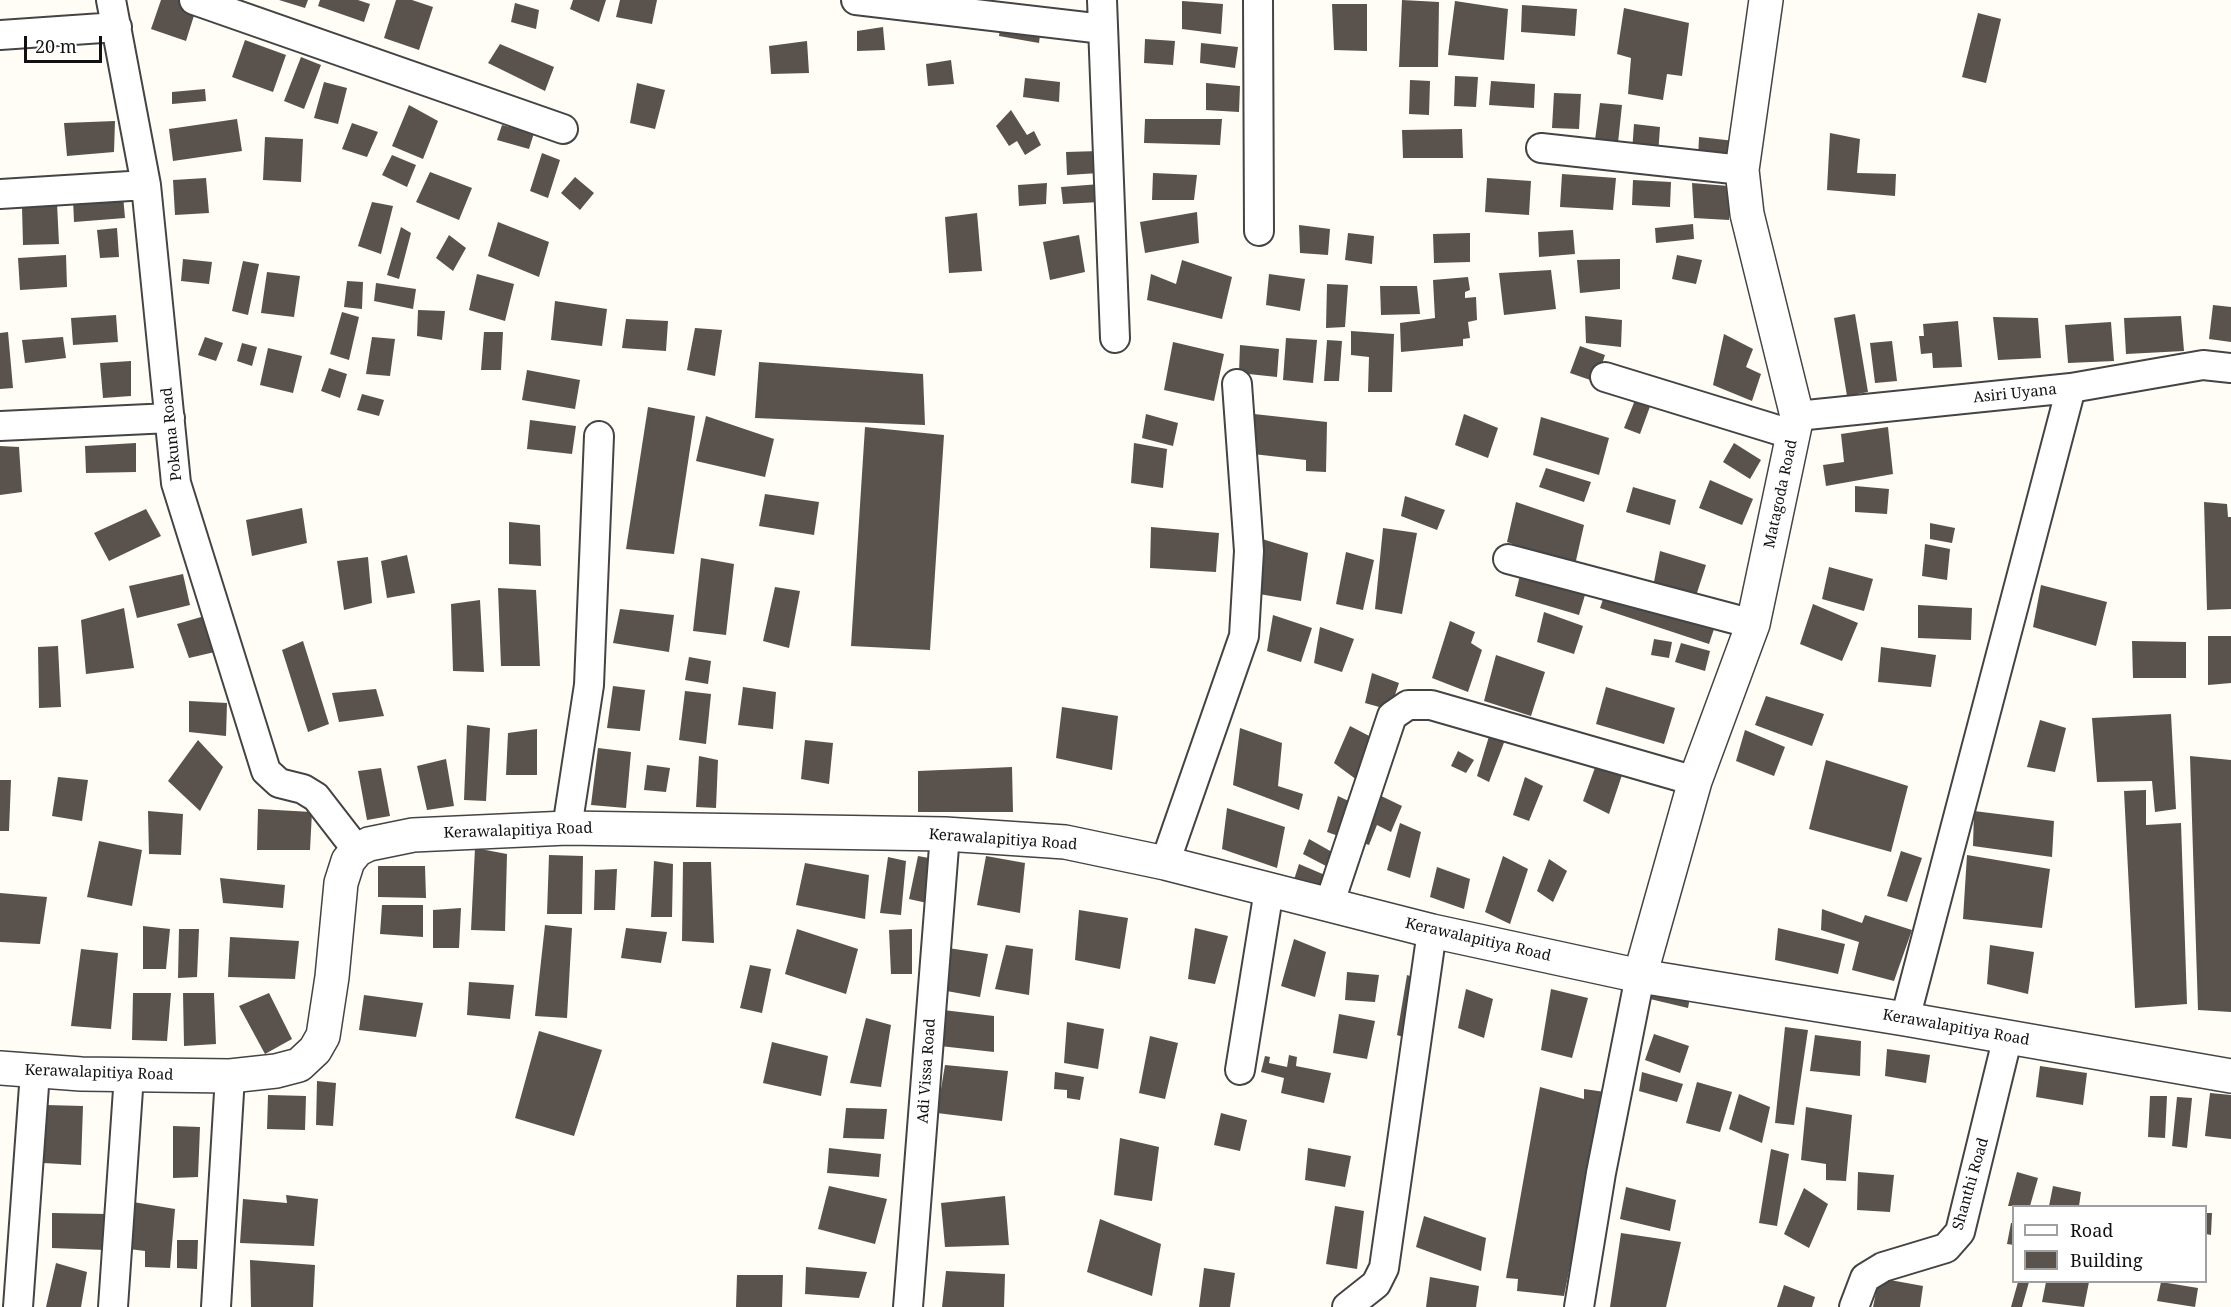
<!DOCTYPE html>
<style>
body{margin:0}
#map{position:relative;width:2231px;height:1307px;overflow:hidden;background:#fffdf5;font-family:"Noto Serif",serif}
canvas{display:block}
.legend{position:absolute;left:2012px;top:1205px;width:195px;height:78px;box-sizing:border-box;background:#fff;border:2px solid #a0a0a0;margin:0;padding:8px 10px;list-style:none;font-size:18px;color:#111}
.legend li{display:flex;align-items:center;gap:12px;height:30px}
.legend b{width:30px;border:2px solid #a0a0a0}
.scale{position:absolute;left:24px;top:36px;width:78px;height:27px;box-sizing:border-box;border:3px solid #111;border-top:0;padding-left:8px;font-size:18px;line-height:21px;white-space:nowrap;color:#111;-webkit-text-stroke:4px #fff;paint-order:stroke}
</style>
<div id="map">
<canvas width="2231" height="1307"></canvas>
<ul class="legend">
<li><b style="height:8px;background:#fff"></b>Road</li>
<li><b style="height:16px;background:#5a524d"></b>Building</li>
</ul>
<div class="scale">20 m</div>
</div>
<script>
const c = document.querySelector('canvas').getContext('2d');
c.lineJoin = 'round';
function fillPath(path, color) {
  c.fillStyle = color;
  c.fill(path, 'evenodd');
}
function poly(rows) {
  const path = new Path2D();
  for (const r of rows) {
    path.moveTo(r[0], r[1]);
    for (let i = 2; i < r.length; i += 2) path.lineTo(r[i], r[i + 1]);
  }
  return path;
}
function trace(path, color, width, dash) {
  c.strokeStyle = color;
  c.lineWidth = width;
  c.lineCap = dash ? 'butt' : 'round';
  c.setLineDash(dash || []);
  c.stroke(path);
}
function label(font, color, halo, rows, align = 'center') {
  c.font = font + ' "Noto Serif",serif';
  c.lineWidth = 6;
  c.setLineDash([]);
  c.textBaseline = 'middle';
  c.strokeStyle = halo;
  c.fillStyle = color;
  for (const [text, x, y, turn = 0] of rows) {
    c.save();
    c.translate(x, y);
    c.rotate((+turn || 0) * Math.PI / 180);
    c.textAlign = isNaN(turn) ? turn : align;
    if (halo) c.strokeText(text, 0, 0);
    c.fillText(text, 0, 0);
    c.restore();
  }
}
fillPath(poly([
 [161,0,180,0,197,6,186,41,151,29],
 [279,0,308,0,305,8],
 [320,0,358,0,370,4,364,22,318,6],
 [396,0,412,0,433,7,419,50,384,38],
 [573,0,606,0,599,22,570,9],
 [620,0,657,0,652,24,616,17],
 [1402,0,1439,2,1438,67,1399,67],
 [1182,1,1223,4,1221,34,1182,29],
 [1455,1,1508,9,1504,60,1448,55],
 [515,3,539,10,536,29,511,22],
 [1332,4,1367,4,1367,51,1334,50],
 [1522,5,1577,9,1575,36,1521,32],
 [1624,8,1689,23,1682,76,1667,74,1663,100,1628,94,1631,58,1617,54],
 [1978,13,2001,19,1986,83,1962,77],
 [1001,20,1041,27,1039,43,999,36],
 [883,27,885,50,857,51,857,31],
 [1145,39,1175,41,1173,65,1144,63],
 [245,40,286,55,273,92,232,77],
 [807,41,809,73,771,74,769,46],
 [1201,43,1238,47,1235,68,1200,63],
 [500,44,554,67,545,91,488,63],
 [301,57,321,65,304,109,284,101],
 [951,60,954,84,928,86,926,64],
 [1455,76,1478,77,1476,107,1454,106],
 [1025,78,1060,82,1059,102,1023,97],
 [1410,80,1430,81,1429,115,1409,114],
 [1491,81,1535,84,1534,108,1489,105],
 [324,82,347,88,338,124,314,118],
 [637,83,665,90,655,129,630,123],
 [1206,83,1240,86,1239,112,1206,110],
 [205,89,206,101,172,104,172,92],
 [1554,93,1581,94,1579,129,1552,128],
 [1600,103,1622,105,1618,143,1595,140],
 [409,105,438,121,423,159,392,146],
 [1011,110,1027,135,1034,131,1041,145,1025,155,1017,141,1009,146,996,126],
 [237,119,242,151,173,161,169,129],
 [1145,119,1222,119,1220,145,1144,143],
 [115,121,114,152,67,156,64,123],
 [352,123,378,132,367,157,342,149],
 [1634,124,1660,127,1658,155,1632,152],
 [502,125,534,133,529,149,497,140],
 [1462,129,1463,158,1403,158,1402,130],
 [1830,133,1860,139,1857,173,1896,174,1895,196,1827,190],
 [265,137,303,139,301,182,263,180],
 [1699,137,1735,141,1734,163,1698,160],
 [1099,151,1099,173,1067,175,1066,152],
 [542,153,560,160,548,198,530,191],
 [392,155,416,165,407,187,382,175],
 [430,172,472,188,459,220,416,202],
 [1153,173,1197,175,1194,200,1152,200],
 [1562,174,1616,178,1613,210,1560,207],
 [575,177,594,193,580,210,561,193],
 [206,178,209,213,175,215,173,180],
 [1487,178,1531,181,1529,215,1485,212],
 [1633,180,1671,182,1670,207,1632,205],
 [1047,183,1046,204,1019,206,1018,185],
 [1692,183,1729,186,1729,220,1694,218],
 [1100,184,1100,202,1063,204,1061,187],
 [123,195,125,218,74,222,73,199],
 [372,202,393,206,381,254,358,246],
 [57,203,59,244,23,245,22,207],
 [1197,212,1199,243,1145,253,1140,222],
 [977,213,982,271,949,273,945,217],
 [498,222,549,242,539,277,488,256],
 [1693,224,1694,239,1656,243,1655,228],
 [1299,225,1330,229,1328,255,1300,253],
 [401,227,411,233,399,279,387,275],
 [117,228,119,257,100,258,97,230],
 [1573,230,1575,254,1539,257,1538,232],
 [1348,233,1374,236,1372,264,1345,260],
 [1470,233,1470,262,1434,263,1433,234],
 [449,235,466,248,453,271,436,258],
 [1079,235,1085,272,1050,280,1043,242],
 [66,255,67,287,20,290,18,258],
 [1677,255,1702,260,1696,284,1672,279],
 [183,259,212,262,209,284,181,281],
 [1620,259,1620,289,1580,293,1577,260],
 [1182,260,1232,277,1222,319,1147,300,1151,274,1176,284],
 [243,261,259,264,248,315,232,311],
 [1551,270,1556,309,1504,315,1499,273],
 [267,272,300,276,294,317,261,313],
 [477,274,514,284,505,321,469,310],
 [1269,274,1305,279,1300,311,1266,305],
 [1468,277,1470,290,1465,292,1465,298,1476,297,1477,320,1468,322,1470,338,1463,339,1463,346,1401,352,1400,323,1435,318,1433,280],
 [347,281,363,282,362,309,344,307],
 [376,283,416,289,413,309,374,301],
 [1327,284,1348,285,1345,327,1326,328],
 [1380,286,1417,286,1420,314,1381,315],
 [555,301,607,309,602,346,551,340],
 [2213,305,2231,307,2231,342,2209,339],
 [418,310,445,311,442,340,417,336],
 [342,312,359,317,349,360,330,354],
 [1855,314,1868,392,1847,396,1834,318],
 [116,315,118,342,73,345,71,318],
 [1585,316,1622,320,1621,347,1586,343],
 [2181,316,2184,351,2126,354,2124,318],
 [1993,317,2038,318,2041,358,1998,360],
 [626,319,668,321,666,351,622,348],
 [1958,321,1962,367,1933,368,1932,353,1921,354,1919,336,1924,336,1923,324],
 [2111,322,2114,361,2068,363,2065,325],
 [695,328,722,330,715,376,687,370],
 [1351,331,1394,334,1392,392,1368,392,1369,357,1351,355],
 [8,332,13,388,0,389,0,333],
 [484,332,503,332,501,370,481,370],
 [1724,334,1753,349,1746,367,1761,374,1752,401,1713,385],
 [63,337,66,358,25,363,22,340],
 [205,337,223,343,216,361,198,355],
 [372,337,395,339,390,376,366,374],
 [1286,338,1317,340,1313,383,1283,380],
 [1327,340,1342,341,1339,381,1324,381],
 [1892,341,1897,381,1875,383,1870,343],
 [1173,342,1224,354,1214,401,1164,390],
 [242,343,257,347,252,366,237,361],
 [1240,345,1279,349,1277,377,1239,373],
 [1580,346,1605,355,1596,382,1570,373],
 [268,348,302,356,293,393,260,385],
 [131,361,131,396,103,398,100,363],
 [759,362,923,374,925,425,755,418],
 [329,368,347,374,340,398,321,391],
 [527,370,580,380,575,409,522,400],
 [362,394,384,400,379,416,357,410],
 [1637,395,1652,401,1640,434,1624,428],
 [648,407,695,416,674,554,626,549],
 [1146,414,1178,423,1173,446,1142,438],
 [1254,414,1327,422,1326,472,1306,471,1306,460,1253,454],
 [1464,414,1498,428,1488,458,1455,445],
 [706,416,774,439,765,477,696,461],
 [1541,417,1609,438,1599,475,1533,455],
 [530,420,576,426,572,454,527,449],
 [865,427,944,435,930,650,851,646],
 [1888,427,1893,474,1826,486,1823,465,1844,462,1841,434],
 [136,443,136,472,86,473,85,446],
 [1134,443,1167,449,1163,488,1131,483],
 [1734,443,1761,460,1750,479,1723,462],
 [0,446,19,447,22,492,0,495],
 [1546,468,1591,482,1584,502,1539,487],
 [1710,480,1753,499,1742,525,1699,508],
 [1855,486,1889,489,1887,514,1855,512],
 [1633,487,1676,500,1670,525,1626,512],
 [765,494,819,502,814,535,759,526],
 [1405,496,1445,510,1437,530,1401,516],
 [1516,502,1584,525,1575,565,1507,542],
 [2204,502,2227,504,2228,517,2231,517,2231,609,2207,610],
 [302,508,307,543,252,556,246,520],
 [146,509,161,536,109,561,94,533],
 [509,522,540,525,541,566,509,564],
 [1930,523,1955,528,1952,543,1930,539],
 [1151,527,1219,533,1216,572,1150,568],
 [1383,528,1417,533,1402,614,1375,609],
 [1262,539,1308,553,1301,601,1253,593],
 [1925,544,1950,549,1947,580,1922,576],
 [1660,551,1706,565,1695,599,1653,587],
 [1346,552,1374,560,1363,610,1336,604],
 [407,555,415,593,387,598,381,561],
 [368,557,372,603,344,610,337,561],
 [701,558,734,564,726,635,693,631],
 [1829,567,1873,579,1864,611,1822,599],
 [183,574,190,605,137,618,129,586],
 [1520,575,1585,595,1579,615,1515,596],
 [2041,585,2107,602,2096,646,2033,627],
 [775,587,800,591,789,648,763,641],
 [498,588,536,590,540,666,501,666],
 [1607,588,1716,623,1709,644,1600,608],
 [480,600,484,672,453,671,451,604],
 [1813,604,1858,623,1842,661,1800,644],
 [1918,605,1972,608,1971,640,1918,638],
 [124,608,134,668,86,674,81,620],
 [620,609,674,615,669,652,613,643],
 [1544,612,1583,626,1574,654,1537,642],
 [208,615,219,651,189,658,177,624],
 [1273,615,1312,628,1301,662,1267,651],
 [1450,621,1475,632,1471,643,1482,650,1468,692,1432,678],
 [1320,627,1354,639,1342,672,1314,663],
 [2208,636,2231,636,2231,683,2208,685],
 [1654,639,1672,642,1669,658,1651,655],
 [303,641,329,724,308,732,282,650],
 [2132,641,2186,642,2186,678,2133,678],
 [1681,643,1710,651,1705,671,1675,662],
 [58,646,61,707,39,708,38,647],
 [1881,647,1936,655,1931,687,1878,682],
 [1496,655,1545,672,1531,716,1484,701],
 [689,657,711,661,708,684,685,680],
 [1372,673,1399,683,1390,710,1365,703],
 [613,686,645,690,640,731,607,728],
 [743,687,776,692,773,729,738,725],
 [1606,687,1675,708,1664,744,1596,724],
 [376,689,384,716,339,722,332,693],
 [685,691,711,694,706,744,679,740],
 [1766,696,1824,714,1812,746,1755,725],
 [189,701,227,703,226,736,189,732],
 [1062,707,1118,716,1112,770,1056,758],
 [2171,714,2176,809,2155,812,2152,781,2097,782,2092,718],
 [2040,720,2066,728,2055,772,2027,767],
 [467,725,490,728,486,801,464,800],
 [1350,726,1375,739,1357,780,1334,763],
 [1240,728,1282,743,1278,786,1303,794,1299,810,1233,785],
 [537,729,537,775,506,775,508,733],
 [1745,730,1785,747,1774,776,1736,761],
 [1490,733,1505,740,1489,782,1477,776],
 [198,740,223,767,200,811,168,781],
 [805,740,833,743,829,784,801,779],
 [598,748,631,752,626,808,591,805],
 [1458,751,1474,760,1466,773,1451,766],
 [699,756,718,760,716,808,696,807],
 [2190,756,2231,760,2231,1012,2198,1010],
 [446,759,454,806,427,810,417,766],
 [1826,760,1908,786,1891,852,1809,829],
 [1597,762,1622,775,1609,814,1583,801],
 [647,765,670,768,666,792,644,790],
 [1012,767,1013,812,918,812,918,771],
 [381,768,390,816,367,820,358,771],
 [58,777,88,780,82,821,52,816],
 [1525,777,1543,786,1529,821,1513,815],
 [0,780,11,780,9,831,0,831],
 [2146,790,2146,825,2181,823,2187,1004,2135,1008,2124,791],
 [1373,792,1402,806,1391,832,1377,825,1369,845,1355,840],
 [1338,796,1355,804,1344,838,1327,832],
 [1227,808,1285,827,1277,868,1222,849],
 [258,809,312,812,310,850,257,850],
 [148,811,183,814,181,855,149,854],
 [1974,811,2054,821,2052,857,1973,846],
 [1400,823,1421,832,1410,878,1387,870],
 [1309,839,1332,852,1326,866,1303,854],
 [99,841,142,850,132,906,87,897],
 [475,848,507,854,505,931,471,930],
 [1901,851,1922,858,1907,902,1887,896],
 [549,855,583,856,582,914,547,914],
 [1967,855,2050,869,2042,928,1963,919],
 [918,856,934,859,927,903,909,899],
 [986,856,1025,863,1020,913,977,905],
 [1503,856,1528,869,1510,924,1485,912],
 [888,857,906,861,901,915,880,913],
 [1549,859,1567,871,1553,902,1537,891],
 [654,861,673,864,672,917,651,917],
 [683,862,711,862,714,943,682,941],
 [805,863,869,875,865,919,796,905],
 [1299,864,1332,878,1325,896,1293,883],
 [378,866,425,866,426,898,378,897],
 [1437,867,1470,879,1464,909,1430,897],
 [617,869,615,910,594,910,595,870],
 [220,878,285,885,283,908,223,903],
 [0,893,47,897,40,944,0,942],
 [382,905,423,905,423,937,380,934],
 [461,908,459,948,433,948,433,910],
 [1822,909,1862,923,1865,915,1912,930,1894,981,1852,970,1859,942,1821,930],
 [1079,910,1128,918,1120,969,1075,960],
 [545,925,572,928,567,1018,535,1016],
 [143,926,170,929,166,969,143,969],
 [626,928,667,932,661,963,621,958],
 [1195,928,1228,936,1215,984,1188,979],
 [1778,928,1845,944,1838,974,1775,960],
 [179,929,199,929,197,977,178,978],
 [797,929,858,949,846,994,785,974],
 [912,929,912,974,891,974,889,930],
 [230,937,299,941,295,979,228,977],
 [1294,939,1326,952,1315,997,1281,986],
 [1006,945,1033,949,1029,995,995,989],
 [1990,945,2034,952,2028,994,1987,984],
 [948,948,988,954,980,997,941,990],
 [81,949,118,953,111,1029,71,1026],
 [750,965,771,969,762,1013,740,1008],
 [1347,972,1379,975,1375,1002,1345,1000],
 [1407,975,1421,980,1409,1039,1397,1035],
 [469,982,514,985,510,1019,467,1015],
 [1653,982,1691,992,1688,1008,1650,999],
 [1466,989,1493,999,1484,1038,1458,1028],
 [1551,989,1588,998,1572,1058,1541,1050],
 [133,993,171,993,167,1041,132,1040],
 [183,993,214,993,216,1044,184,1046],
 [269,993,292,1039,265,1054,239,1006],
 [364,995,423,1003,416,1037,359,1030],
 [943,1010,994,1016,994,1052,940,1046],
 [1339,1014,1375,1021,1367,1059,1333,1053],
 [866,1018,891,1025,881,1087,850,1083],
 [1067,1022,1104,1029,1098,1069,1064,1063],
 [1785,1027,1808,1030,1794,1125,1775,1123],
 [539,1031,602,1050,574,1136,515,1118],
 [1654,1034,1689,1046,1680,1073,1645,1060],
 [1815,1035,1861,1041,1860,1076,1810,1071],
 [1150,1036,1178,1043,1165,1099,1139,1093],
 [772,1042,828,1056,821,1096,763,1083],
 [1887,1049,1930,1055,1926,1083,1885,1076],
 [1289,1055,1297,1057,1296,1066,1331,1073,1324,1103,1281,1093,1284,1078,1261,1072,1265,1056,1270,1057,1269,1063,1287,1067],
 [945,1065,1008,1071,1002,1121,937,1113],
 [2040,1066,2087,1073,2083,1105,2036,1097],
 [1055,1072,1084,1077,1080,1100,1067,1098,1067,1090,1054,1089],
 [1642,1072,1683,1084,1677,1102,1639,1091],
 [317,1081,336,1083,333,1126,316,1125],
 [1697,1082,1732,1092,1720,1132,1686,1123],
 [1540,1087,1584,1099,1584,1089,1605,1092,1564,1296,1517,1291,1518,1279,1506,1278],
 [2210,1093,2231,1095,2231,1139,2205,1136],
 [1739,1094,1770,1107,1762,1143,1729,1129],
 [268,1095,306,1096,305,1130,267,1129],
 [2150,1096,2167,1096,2165,1138,2148,1137],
 [2177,1097,2192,1098,2187,1148,2172,1146],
 [46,1105,83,1106,81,1165,43,1163],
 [1806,1107,1852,1115,1846,1181,1826,1180,1826,1164,1801,1160],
 [846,1108,887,1109,884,1139,843,1138],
 [1221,1113,1247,1120,1240,1151,1214,1145],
 [173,1126,200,1127,198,1177,173,1178],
 [1120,1138,1159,1147,1152,1201,1114,1195],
 [829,1148,881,1154,879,1177,827,1173],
 [1308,1148,1351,1156,1345,1187,1305,1180],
 [1771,1149,1789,1154,1777,1226,1759,1223],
 [1858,1172,1894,1175,1890,1212,1857,1210],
 [2017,1172,2038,1178,2030,1206,2008,1206],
 [829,1186,887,1199,875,1244,818,1229],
 [2053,1186,2081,1192,2079,1206,2049,1206],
 [1626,1187,1676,1200,1670,1231,1620,1219],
 [1804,1188,1828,1204,1809,1248,1784,1234],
 [286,1195,318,1199,314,1246,240,1243,243,1199,287,1203],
 [1005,1196,1009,1245,945,1247,941,1203],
 [133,1202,175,1209,170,1268,145,1267,145,1251,129,1249],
 [1335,1206,1364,1211,1357,1269,1326,1264],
 [52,1213,107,1214,105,1250,52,1248],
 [2206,1213,2212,1213,2211,1235,2206,1234],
 [1424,1216,1486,1238,1481,1271,1416,1247],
 [1100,1219,1161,1244,1152,1296,1087,1272],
 [2011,1223,2014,1223,2014,1245,2007,1244],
 [1621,1233,1681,1242,1666,1307,1610,1307],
 [177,1240,198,1240,197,1269,177,1268],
 [250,1260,315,1265,313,1307,251,1307],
 [56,1263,87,1272,81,1307,46,1307],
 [806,1267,867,1272,859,1298,805,1294],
 [1204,1268,1235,1273,1230,1307,1199,1307],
 [946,1271,1005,1274,1004,1307,942,1307],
 [737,1275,783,1275,782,1307,736,1307],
 [1430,1277,1479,1286,1476,1307,1426,1307],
 [1879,1278,1923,1286,1920,1307,1873,1307],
 [2018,1282,2029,1282,2022,1307,2011,1307],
 [2046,1282,2089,1282,2084,1307,2042,1302],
 [2161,1282,2198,1288,2195,1307,2157,1301],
 [1784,1285,1815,1297,1812,1307,1777,1307]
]), '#5a524d');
const minor = poly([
 [111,0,146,185,176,483,266,771,279,783,303,789,316,797,357,850],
 [194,0,563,129],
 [856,0,1103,29],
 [1102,0,1115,338],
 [1258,0,1259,231],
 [0,35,117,27],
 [1541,148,1742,170],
 [0,194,146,185],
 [1605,377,1794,435],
 [1797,416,2071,388,2203,365,2231,368],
 [0,426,170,418],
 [1508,559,1753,624],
 [567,828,589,685,599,436],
 [1165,863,1244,636,1249,551,1237,384],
 [1329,905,1392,716,1408,705,1431,705,1695,781],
 [1905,1019,2071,388],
 [1240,1070,1269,890],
 [18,1307,35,1072],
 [113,1307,129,1075],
 [216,1307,230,1076],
 [908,1307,945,834],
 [1347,1307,1376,1284,1384,1268,1432,931],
 [1579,1307,1601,1173,1640,976],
 [1854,1307,1865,1278,1883,1267,1946,1248,1960,1232,2008,1036]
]);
const tertiary = poly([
 [1640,976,1695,781,1753,624,1797,416,1747,214,1742,170,1766,0],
 [0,1068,81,1074,230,1076,276,1071,299,1065,315,1050,323,1036,332,977,341,883,348,861,357,850,369,844,413,835,567,828,945,834,1065,842,1165,863,1432,931,1640,976,1905,1019,2231,1076]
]);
trace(minor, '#444', 32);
trace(tertiary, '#444', 36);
trace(minor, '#fff', 28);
trace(tertiary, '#fff', 33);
label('15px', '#111', '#fff', [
 ["Asiri Uyana",2015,394,-6],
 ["Pokuna Road",172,434,-96],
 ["Matagoda Road",1781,494,-78],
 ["Kerawalapitiya Road",518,831,-2],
 ["Kerawalapitiya Road",1003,840,4],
 ["Kerawalapitiya Road",1478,940,13],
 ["Kerawalapitiya Road",1956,1028,10],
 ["Adi Vissa Road",927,1071,-86],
 ["Kerawalapitiya Road",99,1073,2],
 ["Shanthi Road",1971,1184,-74]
]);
</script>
